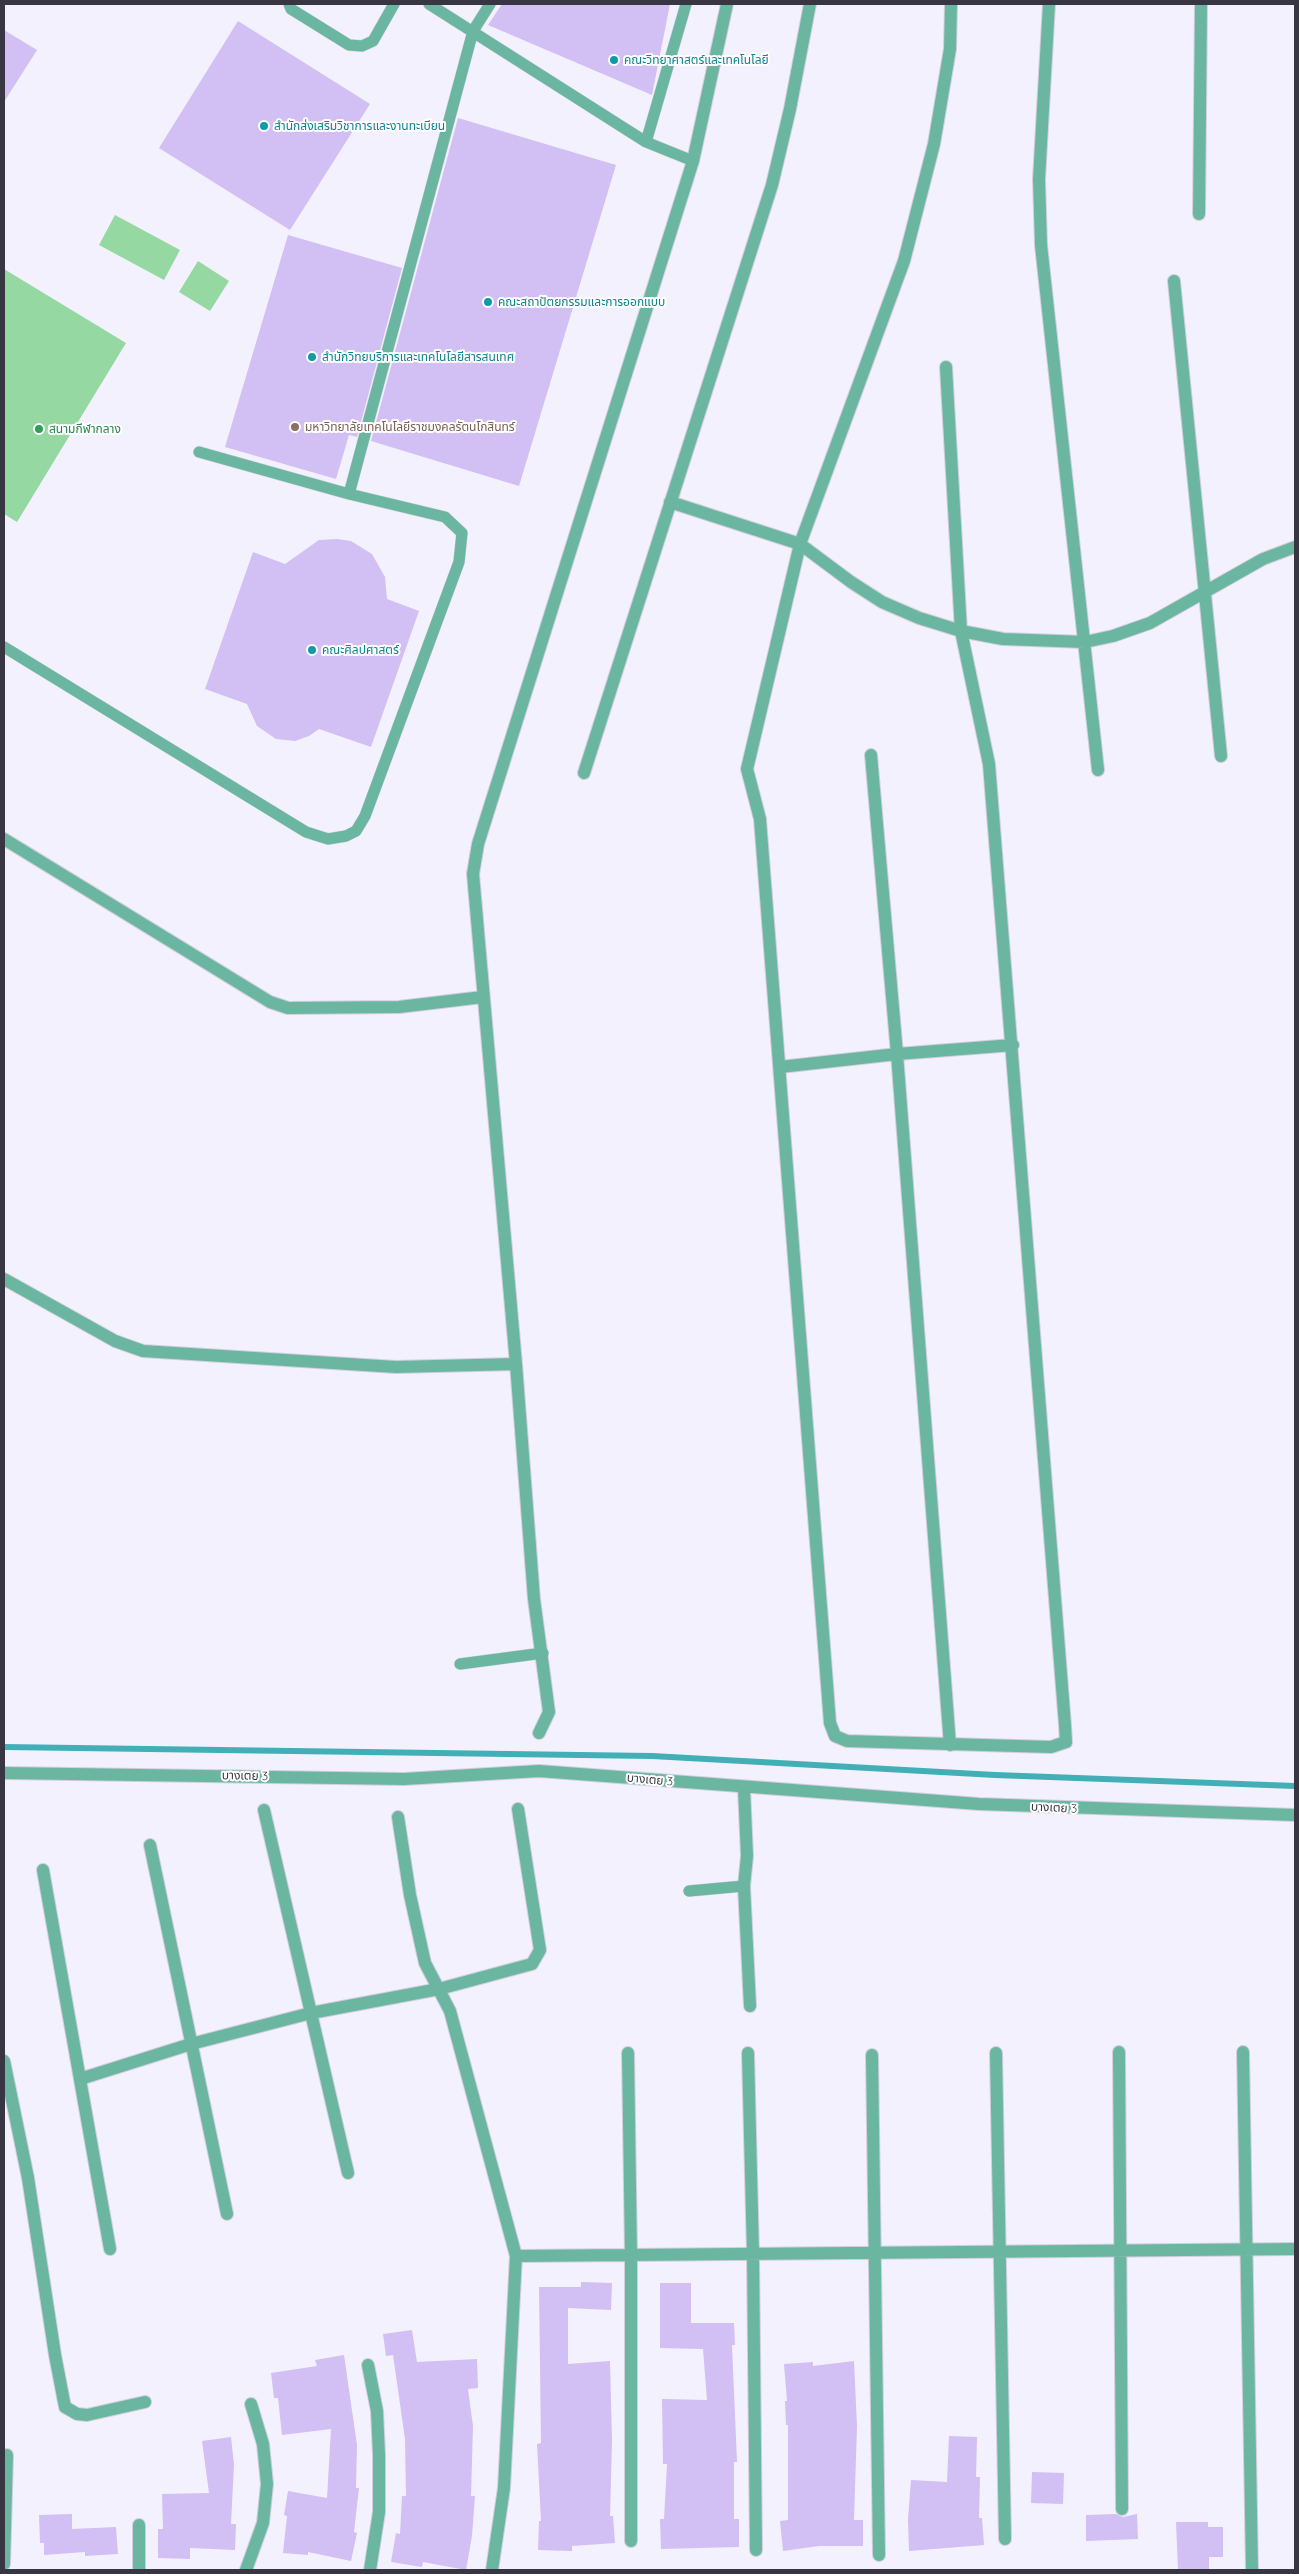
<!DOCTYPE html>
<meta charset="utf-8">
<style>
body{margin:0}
#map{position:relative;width:1299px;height:2574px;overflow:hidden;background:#f3f1fe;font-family:Quicksand,sans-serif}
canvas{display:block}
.frame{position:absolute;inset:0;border:5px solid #383642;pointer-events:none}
</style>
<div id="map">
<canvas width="1299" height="2574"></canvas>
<div class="frame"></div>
</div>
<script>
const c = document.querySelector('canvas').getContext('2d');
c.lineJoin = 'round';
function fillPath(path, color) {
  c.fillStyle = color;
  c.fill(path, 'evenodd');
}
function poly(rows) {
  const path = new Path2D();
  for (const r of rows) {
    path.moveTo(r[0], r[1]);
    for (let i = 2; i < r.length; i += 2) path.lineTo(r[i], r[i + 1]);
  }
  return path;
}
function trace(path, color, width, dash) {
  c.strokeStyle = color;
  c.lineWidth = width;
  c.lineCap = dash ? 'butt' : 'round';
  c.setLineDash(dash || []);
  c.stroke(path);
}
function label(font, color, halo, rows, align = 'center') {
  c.font = font + ' Quicksand,"Noto Sans Thai",sans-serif';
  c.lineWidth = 4;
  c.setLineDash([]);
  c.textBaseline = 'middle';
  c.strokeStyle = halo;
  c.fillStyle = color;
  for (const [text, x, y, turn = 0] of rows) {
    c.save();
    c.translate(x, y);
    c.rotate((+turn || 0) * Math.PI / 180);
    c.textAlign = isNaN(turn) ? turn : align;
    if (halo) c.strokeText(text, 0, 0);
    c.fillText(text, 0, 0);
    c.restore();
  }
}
fillPath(poly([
 [115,215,180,250,164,280,99,245],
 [198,261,229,281,210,311,179,292],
 [4,269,126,343,17,522,4,514]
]), '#95d8a1');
trace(poly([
 [4,1747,652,1756,995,1775,1295,1786]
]), '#42afb7', 6);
fillPath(poly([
 [502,4,670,4,652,95,488,25],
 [238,21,370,104,290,230,159,148],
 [4,30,37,50,4,102],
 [458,118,616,165,519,486,371,441],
 [288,235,402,268,357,437,349,435,336,479,225,447],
 [337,539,351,541,372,554,385,577,387,599,419,611,371,747,319,729,309,736,295,741,276,739,257,726,247,704,205,689,253,552,285,564,319,540],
 [581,2282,612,2283,611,2310,568,2308,568,2364,610,2361,612,2441,610,2516,613,2516,615,2543,572,2546,572,2551,538,2550,539,2521,541,2521,537,2444,541,2443,539,2287,581,2287],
 [660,2283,691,2283,691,2323,734,2323,735,2345,732,2345,737,2462,734,2462,734,2519,739,2519,739,2547,661,2549,660,2519,664,2519,667,2464,663,2464,662,2399,707,2400,703,2349,660,2348],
 [412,2330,417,2362,477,2359,478,2388,468,2389,473,2426,471,2496,475,2496,472,2536,466,2570,423,2562,422,2567,391,2562,396,2533,400,2534,402,2496,406,2496,405,2439,393,2355,386,2356,383,2334],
 [344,2355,357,2445,356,2488,359,2488,354,2532,357,2533,351,2561,308,2552,308,2555,283,2553,287,2516,284,2515,288,2491,327,2498,331,2429,282,2435,278,2398,274,2398,271,2373,317,2366,315,2360],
 [854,2361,857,2426,854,2520,863,2520,863,2546,819,2546,783,2551,780,2521,788,2520,788,2425,786,2425,785,2401,787,2401,784,2364,813,2362,813,2366],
 [949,2436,977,2437,976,2477,980,2477,979,2518,982,2518,984,2545,909,2551,908,2519,911,2480,947,2482],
 [231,2437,234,2464,231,2524,236,2524,235,2550,190,2548,190,2559,158,2558,158,2529,163,2529,162,2494,209,2493,202,2441],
 [1032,2472,1064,2473,1063,2504,1031,2503],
 [72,2514,72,2529,116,2527,118,2554,85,2556,85,2552,44,2555,44,2543,40,2543,39,2515],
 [1116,2514,1123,2517,1137,2514,1138,2539,1086,2541,1086,2515],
 [1176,2522,1208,2522,1208,2527,1223,2527,1223,2557,1209,2557,1209,2570,1178,2570]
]), '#d2bff3');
const lane = poly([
 [289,4,291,9,349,45,362,46,373,41,394,4],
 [429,4,646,142,693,161],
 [646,142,686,4],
 [349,494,473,31,490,4],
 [4,647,306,832,328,839,346,836,356,831,365,816,459,562,462,533,445,517,349,494,199,452],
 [460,1664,543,1653],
 [689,1891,744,1886]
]);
const street = poly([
 [1049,4,1039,179,1041,245,1098,770],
 [1199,214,1201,4],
 [1174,281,1221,756],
 [946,367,961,631,989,764,1065,1725,1066,1742,1051,1747,847,1741,835,1736,830,1723,760,819,747,769,800,544,904,261,934,144,950,49,951,4],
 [670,502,800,544,851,582,882,602,919,618,961,631,1003,639,1085,642,1113,636,1150,623,1263,559,1295,547],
 [871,755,897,1054,950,1745],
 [584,773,772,185,790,109,810,4],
 [4,839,270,1002,288,1008,399,1007,483,997],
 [780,1067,897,1054,1013,1045],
 [4,1279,115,1341,143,1351,396,1367,516,1364],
 [539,1733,549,1712,534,1599,516,1364,473,874,478,844,693,161,727,4],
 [4,1773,404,1779,539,1771,979,1804,1295,1815],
 [744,1788,747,1856,744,1886,750,2006],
 [264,1810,348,2173],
 [398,1817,410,1895,425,1963,450,2011,516,2256,504,2488,492,2570],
 [150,1845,227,2214],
 [43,1870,110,2249],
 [1119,2052,1122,2509],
 [1243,2052,1252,2570],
 [628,2053,631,2255,631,2541],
 [748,2053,753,2254,756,2550],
 [996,2053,1005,2539],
 [872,2055,879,2555],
 [4,2061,28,2178,55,2355,65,2407,77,2414,87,2415,145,2402],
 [80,2079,191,2044,311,2013,439,1989,532,1964,540,1950,518,1809],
 [516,2256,1295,2249],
 [368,2365,377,2411,379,2455,379,2512,370,2570],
 [4,2564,7,2455],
 [139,2570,139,2525],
 [246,2570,263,2523,267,2484,263,2444,251,2404]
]);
trace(lane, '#d1cfdc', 12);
trace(street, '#d1cfdc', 14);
trace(lane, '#6bb6a0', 11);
trace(street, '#6bb6a0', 12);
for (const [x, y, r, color] of [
 [614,60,5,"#0f9aa8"],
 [264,126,5,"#0f9aa8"],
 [488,302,5,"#0f9aa8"],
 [312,357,5,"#0f9aa8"],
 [295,427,5,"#8d6e63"],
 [39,429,5,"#2e9e5b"],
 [312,650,5,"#0f9aa8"]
]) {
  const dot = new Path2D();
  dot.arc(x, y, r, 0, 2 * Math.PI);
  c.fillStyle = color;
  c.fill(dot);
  trace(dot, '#fff', 2);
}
label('12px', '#0d838f', '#fff', [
 ["คณะวิทยาศาสตร์และเทคโนโลยี",624,60],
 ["สำนักส่งเสริมวิชาการและงานทะเบียน",274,126],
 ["คณะสถาปัตยกรรมและการออกแบบ",498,302],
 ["สำนักวิทยบริการและเทคโนโลยีสารสนเทศ",322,357],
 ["คณะศิลปศาสตร์",322,650]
], 'left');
label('12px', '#785e54', '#fff', [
 ["มหาวิทยาลัยเทคโนโลยีราชมงคลรัตนโกสินทร์",305,427]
], 'left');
label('12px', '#27864d', '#fff', [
 ["สนามกีฬากลาง",49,429]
], 'left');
label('12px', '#383642', '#fff', [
 ["บางเตย 3",245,1776,1],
 ["บางเตย 3",650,1780,5],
 ["บางเตย 3",1054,1808,3]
]);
</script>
